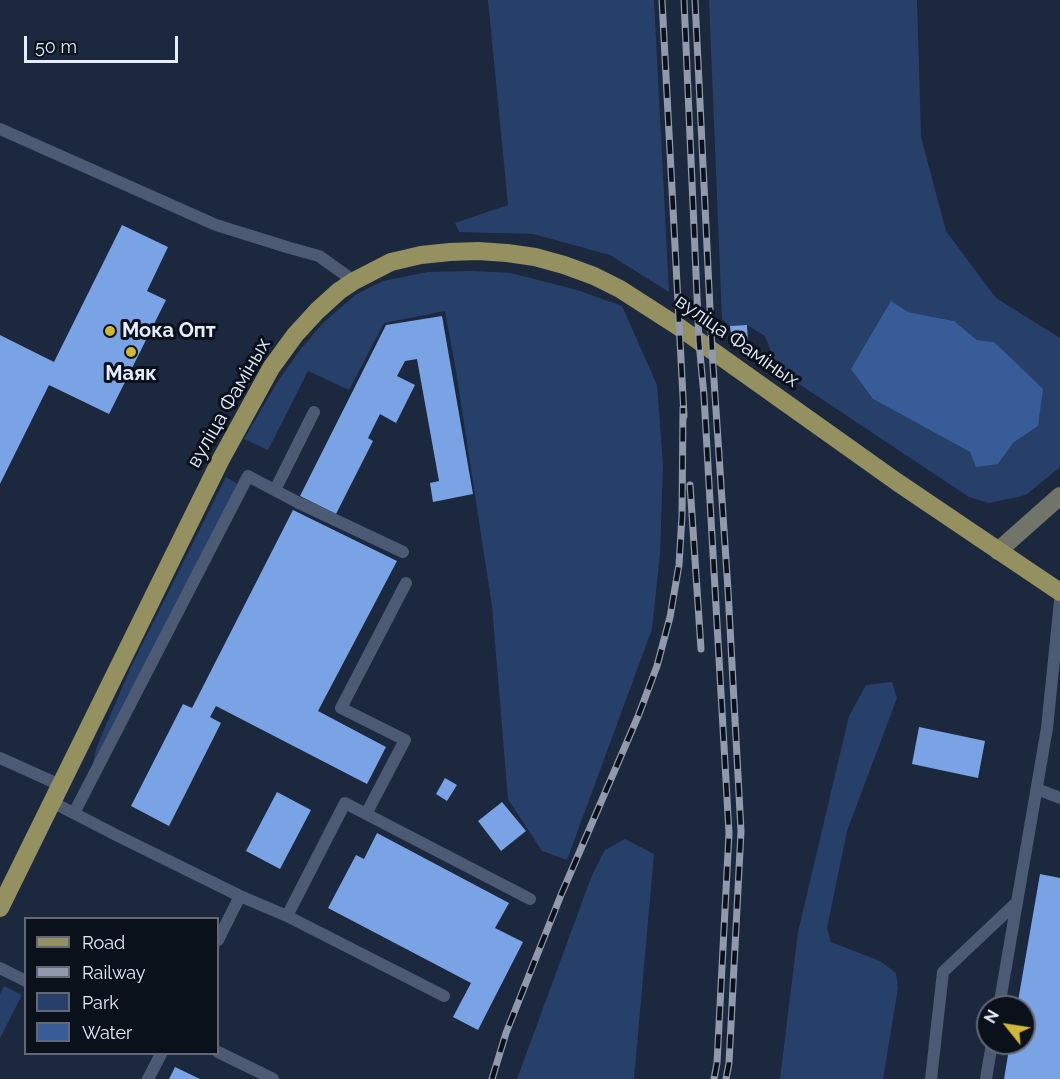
<!DOCTYPE html>
<meta charset="utf-8">
<style>
body{margin:0}
#map{position:relative;width:1060px;height:1079px;overflow:hidden;background:#1b283e;font-family:Raleway,sans-serif}
canvas{display:block}
.legend{position:absolute;left:24px;top:917px;width:195px;height:138px;box-sizing:border-box;background:#0b111b;border:2px solid #626975;margin:0;padding:8px 10px;list-style:none;font-size:18px;color:#e4edfc}
.legend li{display:flex;align-items:center;gap:12px;height:30px}
.legend b{width:30px;border:2px solid #626975}
.north{position:absolute;left:976px;top:995px;width:60px;height:60px;box-sizing:border-box;background:#0b111b;border:2px solid #626975;border-radius:50%;rotate:300deg;font-size:16px;font-weight:700;line-height:24px;text-align:center;color:#e4edfc}
.north::after{content:'';display:block;margin:auto;width:21px;height:27px;background:#d0b736;clip-path:polygon(50% 0,100% 100%,50% 72%,0 100%)}
.scale{position:absolute;left:24px;top:36px;width:154px;height:27px;box-sizing:border-box;border:3px solid #e4edfc;border-top:0;padding-left:8px;font-size:18px;line-height:21px;white-space:nowrap;color:#e4edfc;-webkit-text-stroke:4px #0b111b;paint-order:stroke}
</style>
<div id="map">
<canvas width="1060" height="1079"></canvas>
<ul class="legend">
<li><b style="height:8px;background:#959060"></b>Road</li>
<li><b style="height:8px;background:#909aac"></b>Railway</li>
<li><b style="height:16px;background:#26406a"></b>Park</li>
<li><b style="height:16px;background:#375c98"></b>Water</li>
</ul>
<div class="north">N</div>
<div class="scale">50 m</div>
</div>
<script>
const c = document.querySelector('canvas').getContext('2d');
c.lineJoin = 'round';
function fillPath(path, color) {
  c.fillStyle = color;
  c.fill(path, 'evenodd');
}
function poly(rows) {
  const path = new Path2D();
  for (const r of rows) {
    path.moveTo(r[0], r[1]);
    for (let i = 2; i < r.length; i += 2) path.lineTo(r[i], r[i + 1]);
  }
  return path;
}
function trace(path, color, width, dash) {
  c.strokeStyle = color;
  c.lineWidth = width;
  c.lineCap = dash ? 'butt' : 'round';
  c.setLineDash(dash || []);
  c.stroke(path);
}
function label(font, color, halo, rows, align = 'center') {
  c.font = font + ' Raleway,sans-serif';
  c.lineWidth = 6;
  c.setLineDash([]);
  c.textBaseline = 'middle';
  c.strokeStyle = halo;
  c.fillStyle = color;
  for (const [text, x, y, turn = 0] of rows) {
    c.save();
    c.translate(x, y);
    c.rotate((+turn || 0) * Math.PI / 180);
    c.textAlign = isNaN(turn) ? turn : align;
    if (halo) c.strokeText(text, 0, 0);
    c.fillText(text, 0, 0);
    c.restore();
  }
}
fillPath(poly([
 [488,0,654,0,669,292,610,255,533,234,459,232,455,223,508,205],
 [709,0,917,0,921,137,946,231,996,298,1060,338,1060,467,1026,495,989,503,969,497,793,380,774,360,765,336,747,325,730,326,722,319],
 [891,302,908,312,954,321,977,340,994,342,1038,426,1013,443,998,464,970,452,873,399],
 [473,271,511,273,577,290,622,306,657,385,663,465,660,554,652,629,567,860,542,851,508,799,492,606,456,371,445,311,384,323,349,390,308,371,268,450,244,439,278,381,300,350,321,325,355,295,383,281,428,272],
 [226,477,239,485,92,768,96,749,103,732,131,667],
 [892,682,897,698,847,831,827,928,831,942,880,961,896,973,898,988,883,1079,780,1079,798,932,849,716,866,685],
 [625,839,654,854,634,1079,517,1079,592,875,605,850],
 [4,986,22,995,0,1038,0,994]
]), '#26406a');
fillPath(poly([
 [891,301,908,312,954,321,977,340,994,342,1043,389,1038,426,1013,443,998,464,976,467,970,452,873,399,851,369]
]), '#375c98');
fillPath(poly([
 [122,225,168,247,147,291,166,300,109,414,49,385,0,484,0,335,54,362],
 [442,316,473,494,433,502,430,483,439,481,417,359,405,361,397,376,415,385,396,423,380,414,368,438,373,441,336,514,300,496,386,325],
 [747,325,748,342,732,343,730,326],
 [293,510,397,561,318,711,386,747,367,784,216,706,210,717,221,723,169,826,131,806,183,704,192,708],
 [919,727,985,741,978,778,912,764],
 [445,778,457,785,447,801,436,794],
 [277,792,311,810,280,869,246,851],
 [502,802,526,831,501,851,478,821],
 [377,833,509,903,495,928,523,942,478,1030,453,1017,471,983,328,908,356,855,364,859],
 [1040,874,1060,878,1060,1079,1004,1079,1010,1043,1024,1043,1024,1007,1017,1007],
 [175,1067,200,1079,169,1079]
]), '#7aa3e5');
trace(poly([
 [0,129,216,225,290,248,319,256,354,281],
 [275,490,314,412],
 [0,758,60,785],
 [1037,789,1060,798],
 [52,802,116,835,240,896,287,916,345,803,530,899],
 [74,813,248,476,297,502,403,552],
 [366,814,405,740,341,708,406,583],
 [287,916,444,996],
 [218,940,240,896],
 [0,968,26,981],
 [999,1007,1047,728,1060,601],
 [218,1052,273,1079],
 [148,1079,161,1054],
 [931,1079,943,972,1017,902],
 [986,1079,992,1043]
]), '#4c5b73', 12);
trace(poly([
 [998,551,1060,496]
]), '#717569', 18);
trace(poly([
 [0,908,220,461,271,368,295,335,317,311,339,291,354,281,391,262,421,255,450,252,478,251,507,253,535,257,564,265,594,276,620,289,679,327,897,482,1060,592]
]), '#959060', 18);
const rail = poly([
 [662,0,684,416],
 [684,0,699,342,704,396,729,833,717,1063,714,1079],
 [695,0,712,350,728,590,741,831,729,1063,726,1079],
 [690,485,701,649],
 [492,1079,506,1033,561,895,639,714,657,666,670,617,679,565,682,516,683,408]
]);
trace(rail, '#909aac', 7);
trace(rail, '#0b111b', 4.5, [14]);
for (const [x, y, r, color] of [
 [110,331,6,"#d0b736"],
 [131,352,6,"#d0b736"]
]) {
  const dot = new Path2D();
  dot.arc(x, y, r, 0, 2 * Math.PI);
  c.fillStyle = color;
  c.fill(dot);
  trace(dot, '#0b111b', 2);
}
label('bold 20px', '#e4edfc', '#0b111b', [
 ["Мока Опт",122,331],
 ["Маяк",131,374,"center"]
], 'left');
label('20px', '#e4edfc', '#0b111b', [
 ["вуліца Фаміных",737,341,35],
 ["вуліца Фаміных",229,403,-60]
]);
</script>
